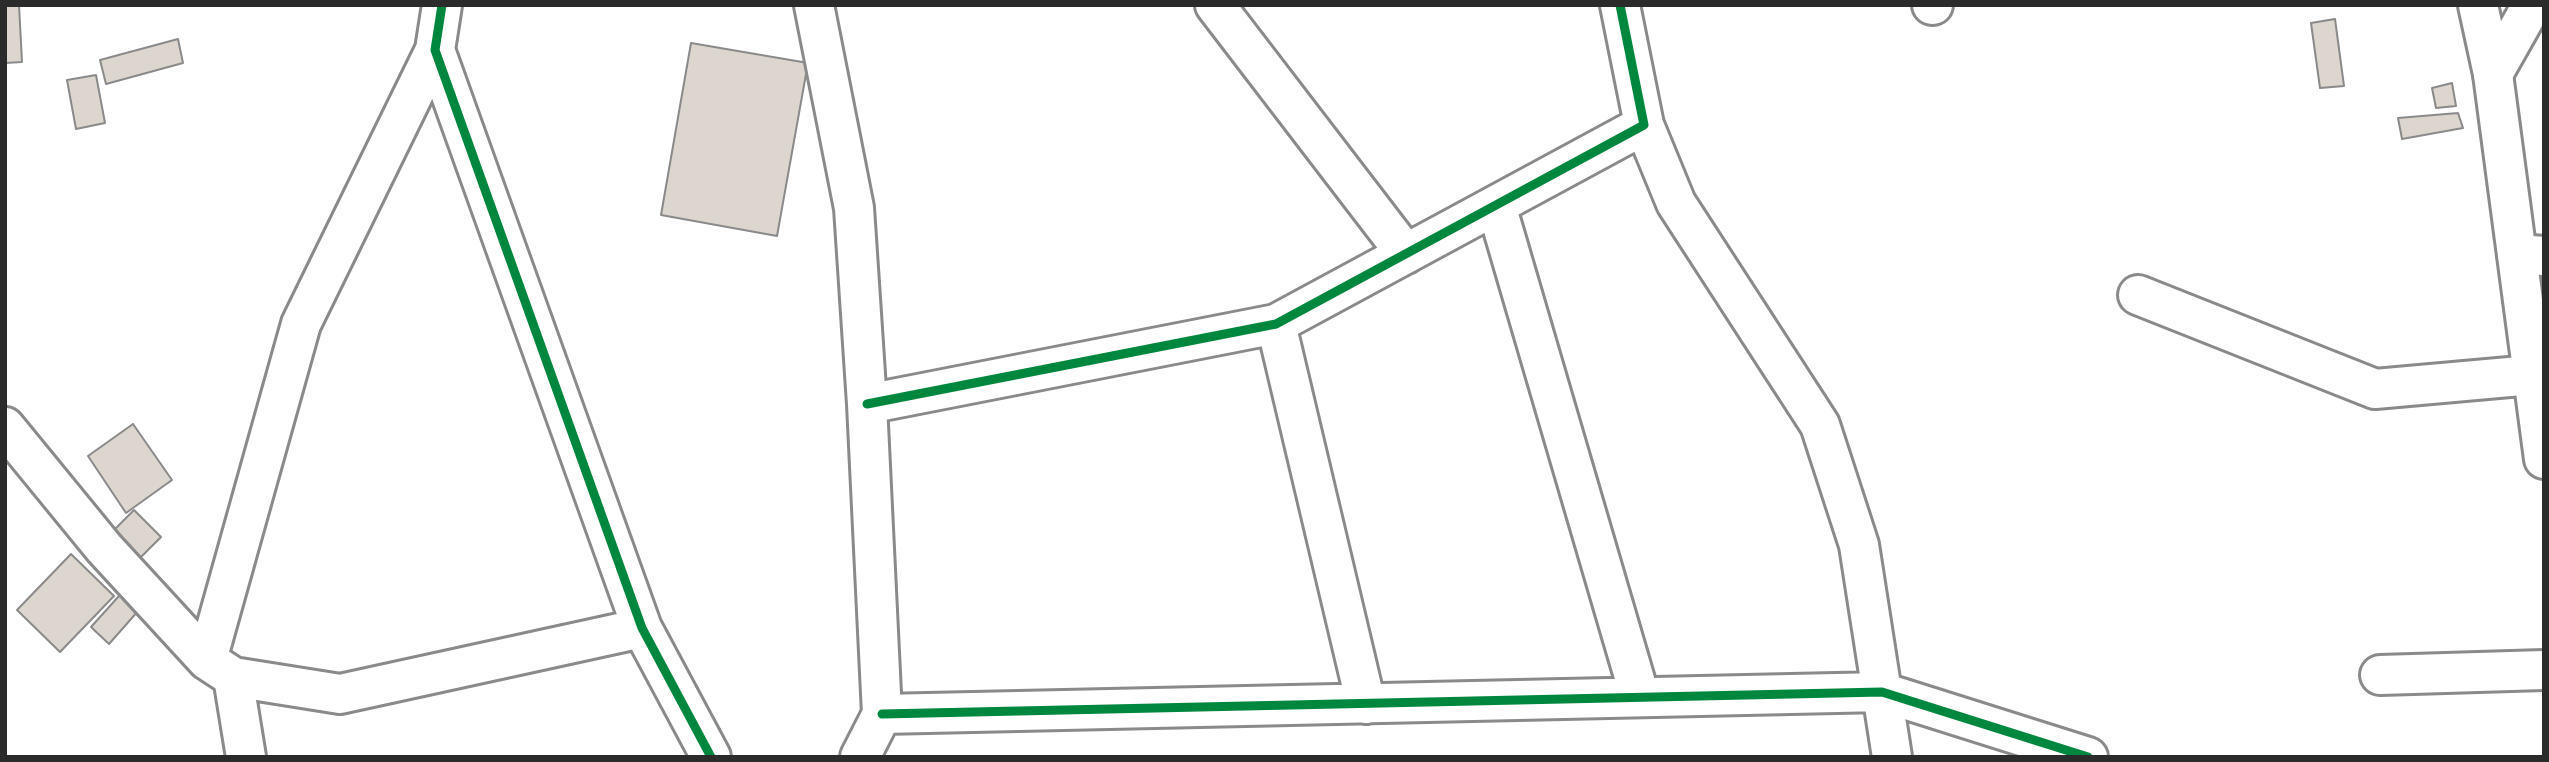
<!DOCTYPE html>
<html>
<head>
<meta charset="utf-8">
<style>
	body { margin:0 }
	#map { position:relative; width:2549px; height:762px; overflow:hidden; background:#fff; font-family:"Indie Flower",sans-serif }
	canvas { display:block }
	.frame { position:absolute; inset:0; border:7px solid #2b2b2b; pointer-events:none }
</style>
</head>
<body>
<div id="map">
<canvas width="2549" height="762"></canvas>
<div class="frame"></div>
</div>
<script>
const ctx = document.querySelector('canvas').getContext('2d');
ctx.lineJoin = 'round';
function fillPath(path, color) { ctx.fillStyle = color; ctx.fill(path, 'evenodd'); }
const shape = rows => new Path2D(rows.map(r => 'M' + r).join(''));
function stroke(path, color, width, dash) { ctx.strokeStyle = color; ctx.lineWidth = width; ctx.lineCap = dash ? 'butt' : 'round'; ctx.setLineDash(dash || []); ctx.stroke(path); }
const building = shape([
	[5,5,19,5,22,62,5,63,5,5],
	[2335,19,2344,86,2320,88,2311,23,2335,19],
	[178,39,183,63,106,84,100,60,178,39],
	[691,43,808,63,777,236,661,215,691,43],
	[96,75,105,123,76,129,67,80,96,75],
	[2452,83,2456,106,2436,108,2432,88,2452,83],
	[2458,113,2463,128,2402,139,2398,118,2458,113],
	[133,424,172,480,126,513,88,456,133,424],
	[134,510,161,537,134,564,107,537,134,510],
	[71,554,114,596,60,652,17,610,71,554],
	[128,586,146,602,109,644,91,627,128,586]
]);
fillPath(building, '#ddd6ce');
stroke(building, '#8a8a8a', 2);
const street = shape([
	[442,5,435,50,642,628,711,757],
	[814,5,854,208,867,404,882,714,860,757],
	[1215,5,1406,254],
	[1932,5,1933,5],
	[2493,74,2532,5],
	[1644,125,1676,203,1820,425,1859,545,1892,757],
	[1496,205,1640,697],
	[2517,254,2544,256],
	[2138,295,2375,389,2532,375],
	[1276,324,1366,704],
	[867,404,1276,324,1644,125,1620,5],
	[5,427,104,548,207,660,233,677,340,694,642,628],
	[207,660,301,324,435,50],
	[2380,675,2544,670],
	[233,677,246,757],
	[882,714,1882,692,2088,757]
]);
const secondary = shape([
	[2478,5,2493,74,2544,459]
]);
stroke(street, '#8a8a8a', 44);
stroke(secondary, '#8a8a8a', 44);
stroke(street, '#fff', 38);
stroke(secondary, '#fff', 38);
stroke(shape([
	[442,5,435,50,642,628,711,757],
	[867,404,1276,324,1644,125,1620,5],
	[882,714,1882,692,2088,757]
]), '#00873e', 9);
</script>
</body>
</html>
